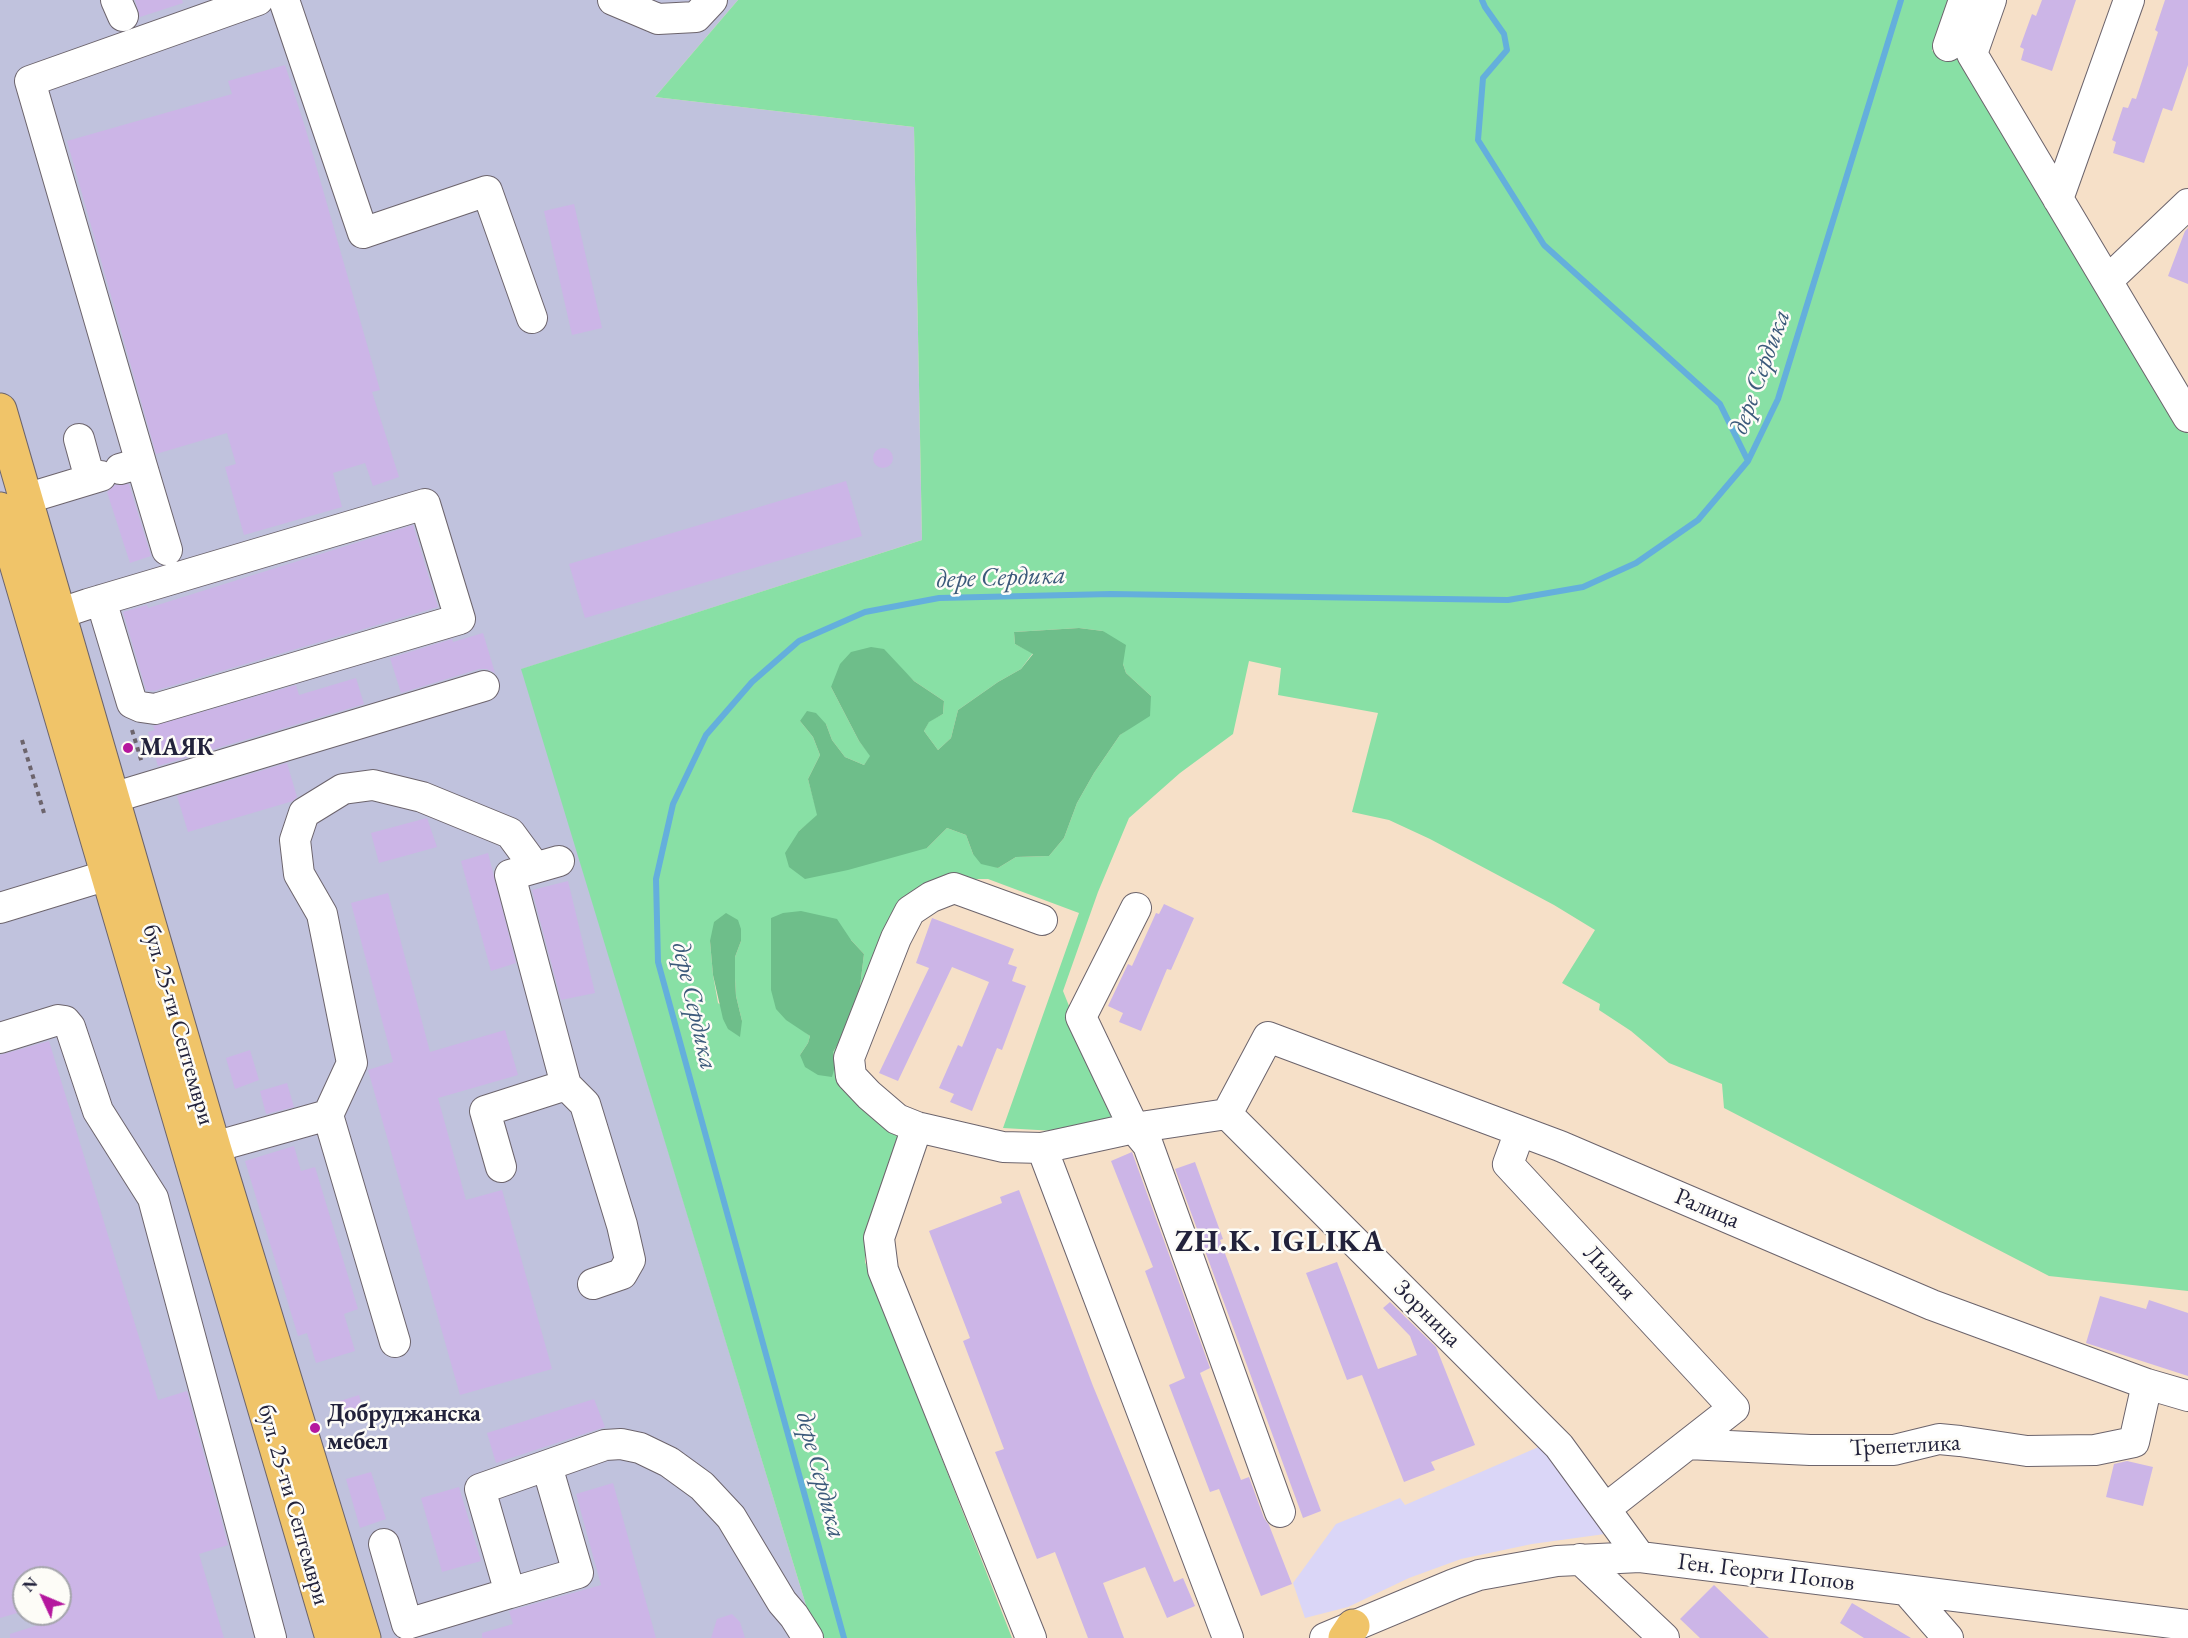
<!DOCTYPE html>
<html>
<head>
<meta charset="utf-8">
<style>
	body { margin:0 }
	#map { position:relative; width:2188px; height:1638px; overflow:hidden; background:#f6e0c8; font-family:"EB Garamond",serif }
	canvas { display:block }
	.north { position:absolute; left:12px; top:1566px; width:60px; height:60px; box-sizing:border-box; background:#fdfcf7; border:2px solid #a5a5ac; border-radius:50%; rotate:314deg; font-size:16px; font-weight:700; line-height:24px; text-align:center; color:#22223b }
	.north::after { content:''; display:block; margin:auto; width:21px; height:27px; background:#b5179e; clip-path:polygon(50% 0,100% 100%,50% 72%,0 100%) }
</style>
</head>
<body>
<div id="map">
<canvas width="2188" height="1638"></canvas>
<div class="north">N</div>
</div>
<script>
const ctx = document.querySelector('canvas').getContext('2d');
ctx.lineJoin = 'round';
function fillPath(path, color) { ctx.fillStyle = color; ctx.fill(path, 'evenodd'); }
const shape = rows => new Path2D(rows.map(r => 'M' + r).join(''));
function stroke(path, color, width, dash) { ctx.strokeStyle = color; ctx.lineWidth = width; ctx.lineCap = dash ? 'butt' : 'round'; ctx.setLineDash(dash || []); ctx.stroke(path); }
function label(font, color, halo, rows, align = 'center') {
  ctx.font = font + ' "EB Garamond",serif'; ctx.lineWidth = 5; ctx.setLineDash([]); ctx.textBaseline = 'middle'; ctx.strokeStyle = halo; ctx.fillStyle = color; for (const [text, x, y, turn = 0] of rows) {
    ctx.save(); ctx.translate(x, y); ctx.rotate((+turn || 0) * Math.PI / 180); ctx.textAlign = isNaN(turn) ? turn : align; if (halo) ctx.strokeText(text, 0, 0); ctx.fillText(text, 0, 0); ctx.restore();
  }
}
fillPath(shape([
	[1543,1445,1579,1492,1605,1534,1532,1544,1461,1559,1409,1578,1348,1607,1305,1618,1293,1583,1336,1524,1400,1498,1405,1505]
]), '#dad6f7');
fillPath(shape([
	[0,0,738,0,655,97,914,127,922,540,522,669,816,1638,0,1638],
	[24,1578,60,1578,60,1614,24,1614]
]), '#c0c2dd');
fillPath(shape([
	[738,0,1948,0,1932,51,1964,59,2188,434,2188,1291,2049,1276,1724,1108,1722,1084,1669,1063,1631,1031,1599,1010,1600,1004,1562,983,1595,930,1554,905,1430,839,1389,820,1352,812,1378,713,1278,695,1281,668,1249,661,1233,734,1180,773,1129,818,1098,892,1063,991,1114,1118,1055,1131,1003,1128,1079,913,988,879,958,879,934,886,842,1063,902,1131,865,1239,865,1262,1012,1638,816,1638,521,669,922,540,914,127,655,97],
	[1079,628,1103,631,1123,664,1126,673,1151,696,1134,725,1120,735,1094,773,1077,803,1064,838,1049,856,1016,857,998,868,973,854,966,835,947,828,927,848,799,831,818,816,808,779,820,755,813,737,800,721,826,724,832,740,845,757,864,765,871,756,859,741,831,687,902,670,914,681,944,701,943,714,929,721,924,731,938,750,951,738,958,710,998,682,1021,669,1033,653,1015,644,1014,632],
	[851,940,864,954,858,1003,842,1038,833,1052,835,1066,800,1055,808,1043,810,1036,800,1028],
	[710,941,741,941,735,957,735,978,736,996,742,1021,718,1003,713,975]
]), '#88e0a5');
fillPath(shape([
	[1079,628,1103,631,1126,645,1123,664,1126,673,1151,696,1150,716,1120,735,1094,773,1077,803,1064,838,1049,856,1016,857,998,868,981,864,973,854,966,835,947,828,927,848,848,870,805,879,789,867,785,853,799,831,817,815,808,779,820,755,813,737,800,721,807,711,816,713,826,724,832,740,845,757,864,765,870,756,859,741,831,687,840,664,851,652,871,647,884,649,914,681,944,701,943,714,929,722,924,731,938,750,951,738,958,710,998,682,1021,669,1033,654,1015,644,1014,632],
	[801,911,837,919,851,940,864,954,858,1003,842,1038,833,1052,835,1066,832,1077,818,1075,805,1067,800,1055,808,1043,810,1036,786,1020,776,1009,771,990,771,918,783,913],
	[726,913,738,920,741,929,741,941,735,957,735,978,736,996,742,1021,740,1037,728,1029,723,1019,713,975,710,941,714,922]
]), '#6ebe8a');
stroke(shape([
	[1482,0,1485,7,1504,34,1507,50,1483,78,1478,140,1544,245,1720,404,1748,461],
	[844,1638,658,962,656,879,673,804,706,735,752,682,799,641,865,612,939,598,1111,594,1508,600,1583,587,1636,563,1698,520,1748,461,1778,399,1901,0]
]), '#64afdc', 6);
fillPath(shape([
	[135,0,182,0,183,3,140,17],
	[2042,0,2076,0,2052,71,2021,60,2024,49,2020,47,2032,14,2036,16],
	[2165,0,2188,0,2188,65,2172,111,2163,108,2144,163,2113,153,2116,142,2112,140,2123,107,2128,108,2132,98,2136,99,2158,32,2155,30],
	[285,65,305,127,380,390,372,392,399,477,373,486,365,463,333,473,342,507,244,535,225,467,236,464,227,433,156,454,67,141,232,94,228,81],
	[574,204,602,328,572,335,544,211],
	[2188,228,2188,284,2168,276,2185,231],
	'873 458a10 10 0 1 1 20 0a10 10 0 1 1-20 0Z',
	[846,481,862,536,585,618,569,564],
	[129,484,151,556,130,563,107,492,115,485],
	[413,525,438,607,154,691,146,690,123,612,147,605,148,608],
	[483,633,495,673,487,669,479,669,401,693,390,658,452,639,453,642],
	[356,678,364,704,158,766,148,732,155,730,153,726,296,685,299,695],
	[287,763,297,797,293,801,188,832,177,796],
	[427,818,437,847,379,863,371,833],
	[488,853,516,963,491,971,461,861],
	[568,881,595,993,561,1000,532,890],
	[388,893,430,1052,505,1030,518,1075,438,1098,466,1200,502,1190,552,1369,460,1395,368,1070,393,1062,351,903],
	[1164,904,1194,918,1171,970,1167,969,1141,1031,1119,1022,1123,1013,1108,1006,1128,964,1132,966,1156,913,1159,914],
	[932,918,1014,949,1008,964,1017,967,1012,981,1026,986,1002,1050,997,1048,972,1111,950,1102,954,1094,939,1088,958,1045,962,1047,989,982,952,967,898,1081,879,1073,929,968,916,963],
	[49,1041,158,1400,187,1391,228,1545,199,1554,224,1638,10,1638,10,1634,60,1618,60,1578,24,1578,24,1611,0,1618,0,1055],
	[250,1050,259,1080,235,1089,226,1058],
	[287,1083,294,1107,266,1114,260,1091],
	[294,1146,301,1171,315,1167,358,1309,344,1314,355,1351,316,1363,307,1333,298,1336,245,1161],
	[1132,1152,1210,1368,1200,1373,1241,1480,1249,1477,1264,1518,1269,1525,1292,1584,1261,1596,1219,1489,1210,1492,1169,1385,1185,1378,1145,1271,1153,1267,1111,1161],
	[1195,1162,1223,1239,1220,1240,1321,1511,1303,1518,1175,1169],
	[1019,1190,1093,1386,1174,1582,1183,1578,1195,1606,1167,1618,1145,1567,1103,1583,1124,1638,1088,1638,1055,1552,1037,1559,995,1452,1004,1449,963,1341,970,1338,929,1231,1002,1203,1000,1197],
	[1337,1262,1378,1369,1417,1355,1410,1336,1383,1308,1390,1302,1436,1347,1475,1445,1431,1462,1435,1470,1404,1482,1362,1375,1347,1380,1306,1273],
	[2100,1296,2146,1309,2149,1300,2188,1313,2188,1376,2086,1343],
	[359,1395,365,1416,344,1423,337,1402],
	[594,1399,605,1427,496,1463,487,1433],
	[2127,1461,2153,1467,2143,1506,2106,1497,2114,1464],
	[371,1472,386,1519,360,1528,346,1479],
	[613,1483,656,1638,482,1638,482,1633,513,1624,509,1611,601,1585,576,1494],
	[459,1487,481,1561,442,1572,421,1498],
	[1714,1585,1769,1638,1700,1638,1680,1619],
	[1852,1603,1911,1638,1864,1638,1840,1623],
	[732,1614,740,1622,745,1638,711,1638,717,1619]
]), '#ccb5e7');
const minor = shape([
	[116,0,123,16],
	[284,0,363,233,487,191,532,318],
	[613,0,658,19,696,17,712,0],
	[1991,0,1972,54,2188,417],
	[1948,46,1964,0],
	[2058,199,2129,0],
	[2107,281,2188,204],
	[79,439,90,479],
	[141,463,167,550],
	[120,469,141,463,30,81,258,0],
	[25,499,101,476],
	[58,614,88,604,425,504,460,619,155,709,141,707,132,703,101,600],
	[112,798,484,686],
	[559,861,510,875,566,1085],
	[0,908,108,875],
	[1136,908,1081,1017,1134,1128,1148,1145,1280,1512],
	[1042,920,954,888,931,897,910,911,896,938,849,1058,851,1076,869,1095,897,1119,917,1127,1003,1147,1042,1148,1134,1128,1227,1114],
	[0,1038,58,1020,65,1021,70,1027,98,1111,153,1198,271,1638],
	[328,1115,352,1063,322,914,299,874,295,840,304,813,343,789,373,785,422,797,510,833,535,867],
	[917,1127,879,1238,883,1270,1031,1638],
	[1520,1131,1508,1164,1734,1408,1605,1509],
	[214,1147,328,1115,395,1342],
	[1042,1148,1228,1638],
	[501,1167,485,1111,566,1085,585,1104,622,1225,630,1260,622,1274,593,1284],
	[1688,1444,1810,1450,1894,1450,1939,1439,1960,1441,2027,1451,2095,1450,2134,1442,2147,1384],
	[384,1544,407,1624,510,1593,480,1489,605,1445,621,1444,640,1448,669,1462,702,1486,731,1517,782,1602,794,1616,808,1638],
	[1640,1557,1559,1446,1227,1114,1268,1037,1560,1146,1932,1305,2147,1384,2188,1396],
	[1580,1559,1664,1638],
	[1907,1591,1948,1638],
	[510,1593,578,1573,547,1466],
	[1325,1638,1454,1584,1479,1575,1557,1561,1640,1557,2188,1625]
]);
const major = shape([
	[0,410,214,1147,364,1638],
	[0,509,332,1638],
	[1345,1638,1353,1626]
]);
stroke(minor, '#6c646c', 32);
stroke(major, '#6c646c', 35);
stroke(shape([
	[132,730,142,763],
	[22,740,44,813]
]), '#6c646c', 4, [4.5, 4.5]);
stroke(minor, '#fff', 30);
stroke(major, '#f0c469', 33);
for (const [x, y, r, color] of [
	[128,748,6,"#b5179e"],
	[315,1428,6,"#b5179e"]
]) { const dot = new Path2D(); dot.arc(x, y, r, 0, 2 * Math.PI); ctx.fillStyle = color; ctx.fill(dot); stroke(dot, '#fdfcf7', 2); }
label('bold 24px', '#22223b', '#fdfcf7', [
	["МАЯК",140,748],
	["Добруджанска",327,1414],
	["мебел",327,1442]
], 'left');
label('24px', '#22223b', '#fdfcf7', [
	["бул. 25-ти Септември",178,1025,74],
	["Ралица",1707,1209,23],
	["Лилия",1609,1273,47],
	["Зорница",1427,1314,45],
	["Трепетлика",1905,1446,-3],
	["бул. 25-ти Септември",293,1505,74],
	["Ген. Георги Попов",1766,1573,7]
]);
label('italic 26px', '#3c5a7b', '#fdfcf7', [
	["дере Сердика",1761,372,-70],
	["дере Сердика",1001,578,-2],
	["дере Сердика",694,1006,77],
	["дере Сердика",820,1475,75]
]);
ctx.letterSpacing = '1.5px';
label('bold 30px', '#22223b', '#fdfcf7', [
	["ZH.K. IGLIKA",1280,1243]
]);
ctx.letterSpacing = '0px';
</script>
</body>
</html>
